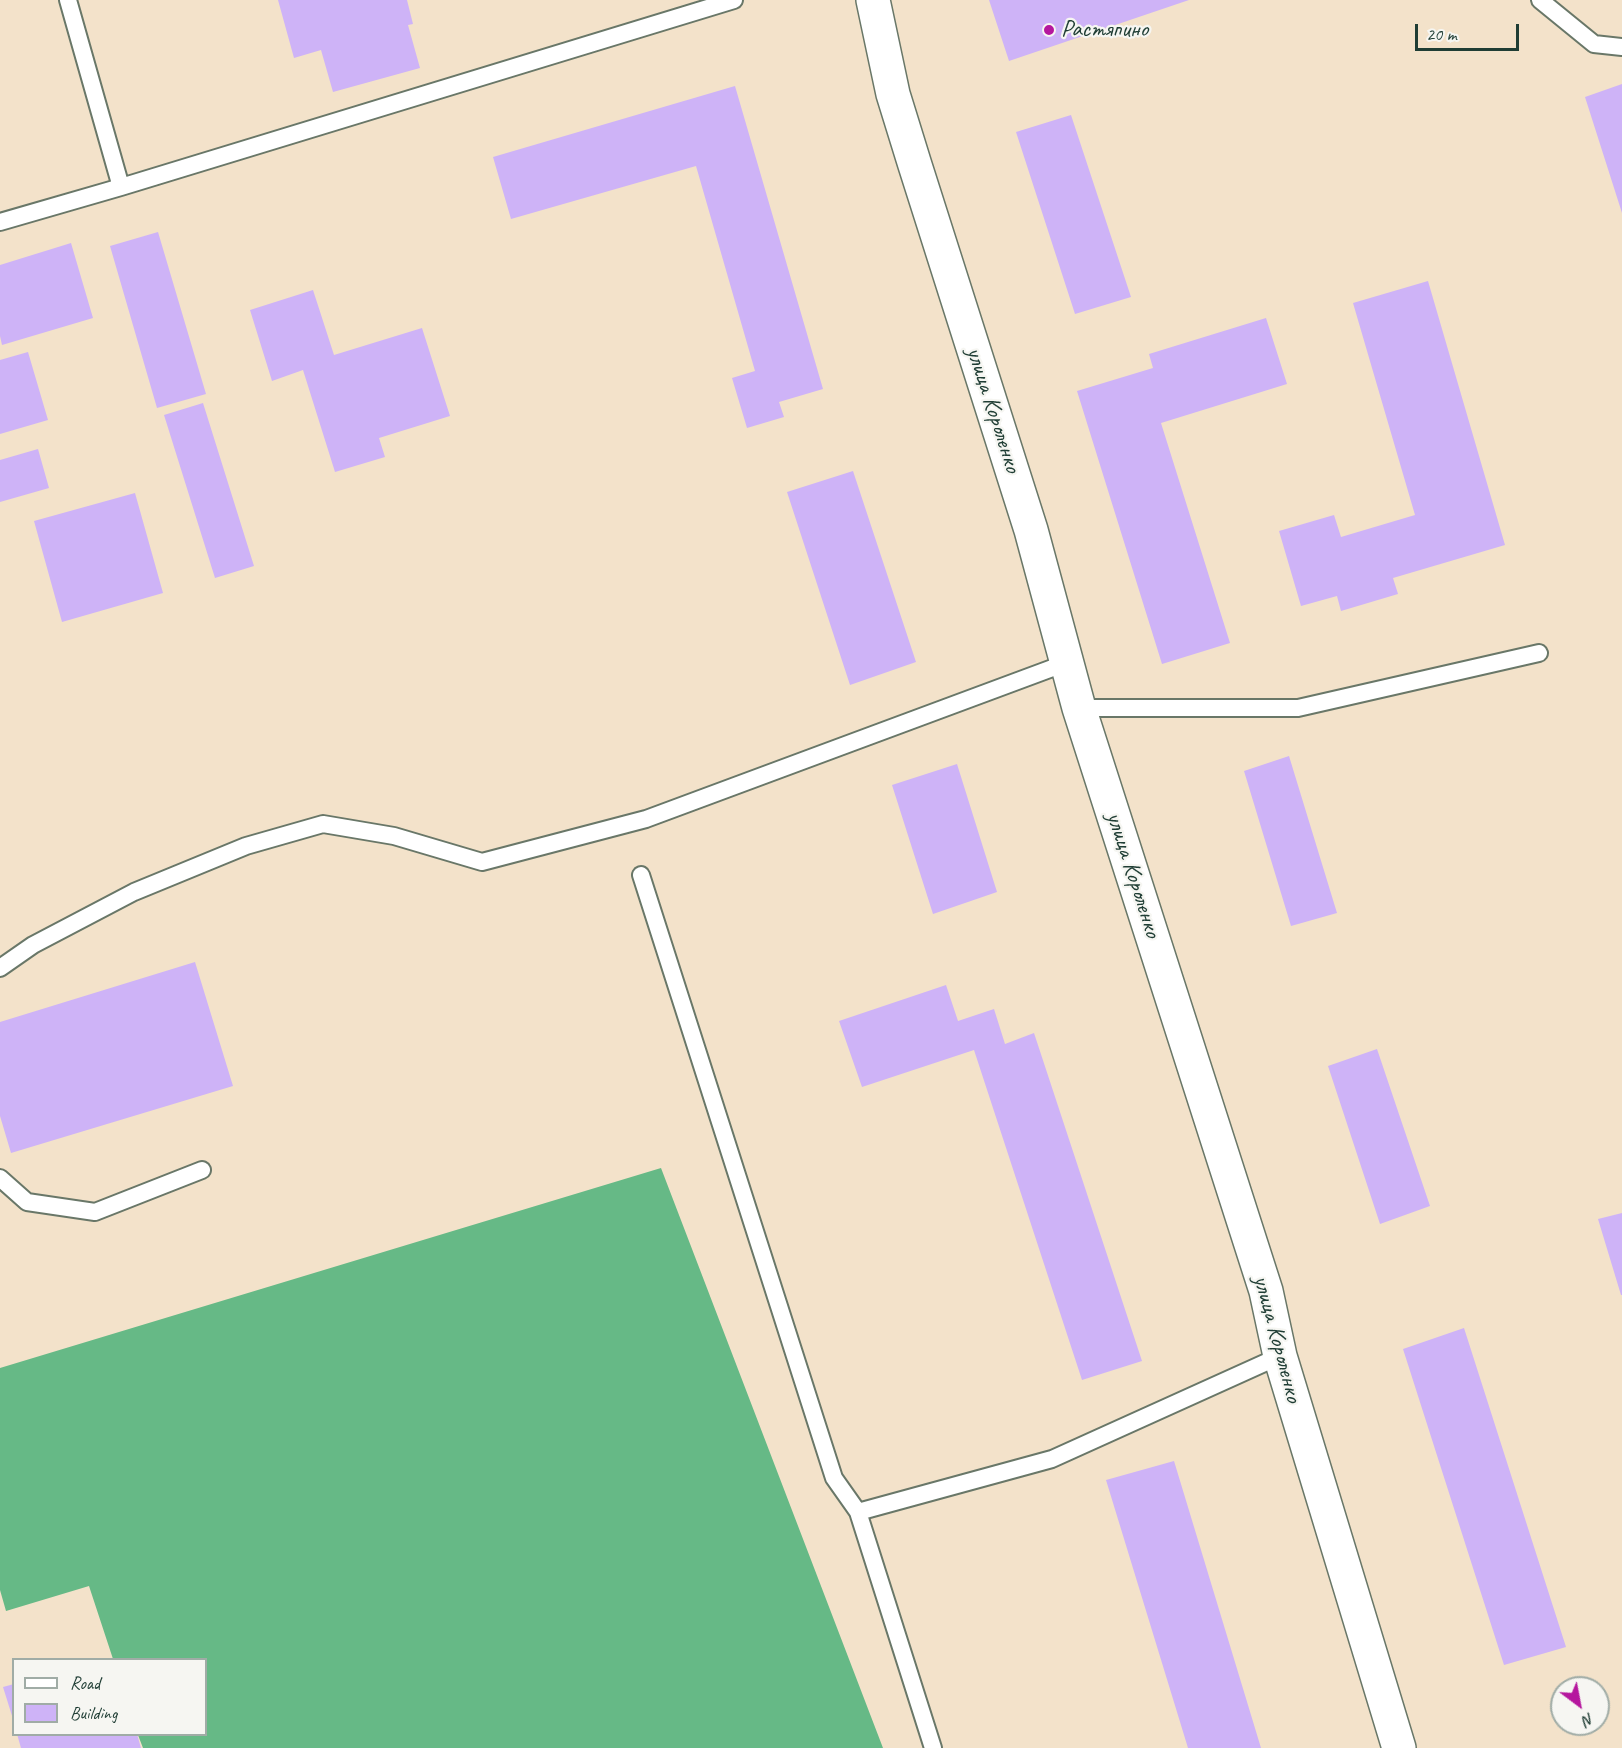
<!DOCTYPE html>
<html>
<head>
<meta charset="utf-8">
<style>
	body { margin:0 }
	#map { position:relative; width:1622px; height:1748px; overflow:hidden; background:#f3e2ca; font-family:Caveat,sans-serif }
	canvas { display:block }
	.legend { position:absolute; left:12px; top:1658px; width:195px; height:78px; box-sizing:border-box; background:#f6f6f2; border:2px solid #a0aca6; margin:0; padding:8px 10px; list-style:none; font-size:18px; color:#1f3d34 }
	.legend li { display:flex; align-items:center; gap:12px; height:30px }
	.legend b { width:30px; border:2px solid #a0aca6 }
	.north { position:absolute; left:1550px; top:1676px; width:60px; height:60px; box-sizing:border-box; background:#f6f6f2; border:2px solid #a0aca6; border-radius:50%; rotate:148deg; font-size:16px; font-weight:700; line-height:24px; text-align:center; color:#1f3d34 }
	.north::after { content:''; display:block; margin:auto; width:21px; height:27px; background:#b5179e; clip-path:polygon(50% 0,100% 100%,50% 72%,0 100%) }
	.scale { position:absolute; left:1415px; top:24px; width:104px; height:27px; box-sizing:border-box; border:3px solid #1f3d34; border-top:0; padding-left:8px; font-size:18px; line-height:21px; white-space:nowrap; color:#1f3d34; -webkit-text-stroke:4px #f6f6f2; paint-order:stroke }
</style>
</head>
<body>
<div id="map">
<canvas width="1622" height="1748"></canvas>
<ul class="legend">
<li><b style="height:8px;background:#fff"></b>Road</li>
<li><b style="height:16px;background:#ceb3f7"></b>Building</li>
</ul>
<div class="north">N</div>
<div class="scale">20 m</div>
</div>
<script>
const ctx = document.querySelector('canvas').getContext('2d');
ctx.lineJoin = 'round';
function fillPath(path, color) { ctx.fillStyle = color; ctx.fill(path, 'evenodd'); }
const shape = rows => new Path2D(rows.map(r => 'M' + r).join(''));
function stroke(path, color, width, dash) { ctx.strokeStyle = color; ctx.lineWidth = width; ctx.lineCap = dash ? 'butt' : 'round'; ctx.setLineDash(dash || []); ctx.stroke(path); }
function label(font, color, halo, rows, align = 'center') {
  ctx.font = font + ' Caveat,sans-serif'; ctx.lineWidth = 4.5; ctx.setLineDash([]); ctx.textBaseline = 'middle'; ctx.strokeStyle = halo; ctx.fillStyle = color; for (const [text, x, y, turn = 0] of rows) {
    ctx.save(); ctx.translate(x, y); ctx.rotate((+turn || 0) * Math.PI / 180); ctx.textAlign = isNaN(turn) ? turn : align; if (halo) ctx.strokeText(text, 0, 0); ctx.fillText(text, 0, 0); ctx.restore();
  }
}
fillPath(shape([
	[661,1168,883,1748,143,1748,138,1735,206,1734,206,1660,113,1659,89,1586,6,1611,0,1590,0,1368]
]), '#66b986');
fillPath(shape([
	[278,0,407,0,413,24,408,25,420,68,333,92,321,50,294,58],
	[989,0,1189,0,1009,61],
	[1622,84,1622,213,1585,97],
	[735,86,823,389,779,402,784,417,747,428,732,378,755,371,696,166,511,219,493,157],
	[1071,115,1131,297,1075,314,1016,132],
	[158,232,206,394,157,408,110,246],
	[71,243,93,318,2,345,0,336,0,265],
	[1428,281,1505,545,1393,578,1398,594,1341,611,1337,596,1301,606,1279,531,1334,515,1341,537,1415,515,1353,303],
	[313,290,334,355,422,328,450,416,379,438,385,457,335,472,303,370,272,381,250,310],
	[1266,318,1287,384,1161,423,1230,643,1162,664,1077,391,1153,368,1149,354],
	[28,352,48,420,0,434,0,360],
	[203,403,254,566,215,578,164,415],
	[38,449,49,488,0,502,0,460],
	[853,471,916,662,850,685,787,492],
	[135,493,163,593,62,622,34,521],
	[1289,756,1337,913,1291,926,1244,771],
	[957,764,997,892,933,914,892,785],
	[195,962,233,1086,11,1153,0,1116,0,1022],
	[946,985,958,1021,994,1009,1005,1044,1034,1033,1142,1361,1082,1380,974,1050,862,1087,839,1021],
	[1377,1049,1430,1206,1380,1224,1328,1066],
	[1622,1213,1622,1295,1621,1295,1598,1219],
	[1464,1328,1566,1647,1504,1665,1403,1349],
	[1174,1461,1261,1748,1188,1748,1106,1480],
	[14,1684,14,1719,13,1719,3,1687],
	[17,1734,137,1734,141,1748,21,1748]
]), '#ceb3f7');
const service = shape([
	[68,0,121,187],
	[1540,0,1594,44,1622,47],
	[0,222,121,187,734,0],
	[1079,708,1298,708,1539,653],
	[641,875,834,1478,858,1512,1052,1459,1280,1356],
	[0,968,33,945,134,892,246,846,323,824,394,836,482,862,646,819,1066,663],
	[0,1178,27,1202,95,1212,202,1170],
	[858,1512,933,1748]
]);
const minor = shape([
	[873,0,893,94,914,162,1031,530,1079,708,1266,1291,1280,1356,1399,1748]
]);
stroke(service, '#697768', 20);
stroke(minor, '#697768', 36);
stroke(service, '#fff', 16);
stroke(minor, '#fff', 33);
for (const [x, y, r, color] of [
	[1049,30,6,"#b5179e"]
]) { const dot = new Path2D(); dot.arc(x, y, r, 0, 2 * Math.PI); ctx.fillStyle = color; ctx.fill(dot); stroke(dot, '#f6f6f2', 2); }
label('24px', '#1f3d34', '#f6f6f2', [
	["Растяпино",1061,30]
], 'left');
label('24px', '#1f3d34', '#f6f6f2', [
	["улица Короленко",993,410,72],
	["улица Короленко",1133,875,72],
	["улица Короленко",1277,1339,75]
]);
</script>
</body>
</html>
